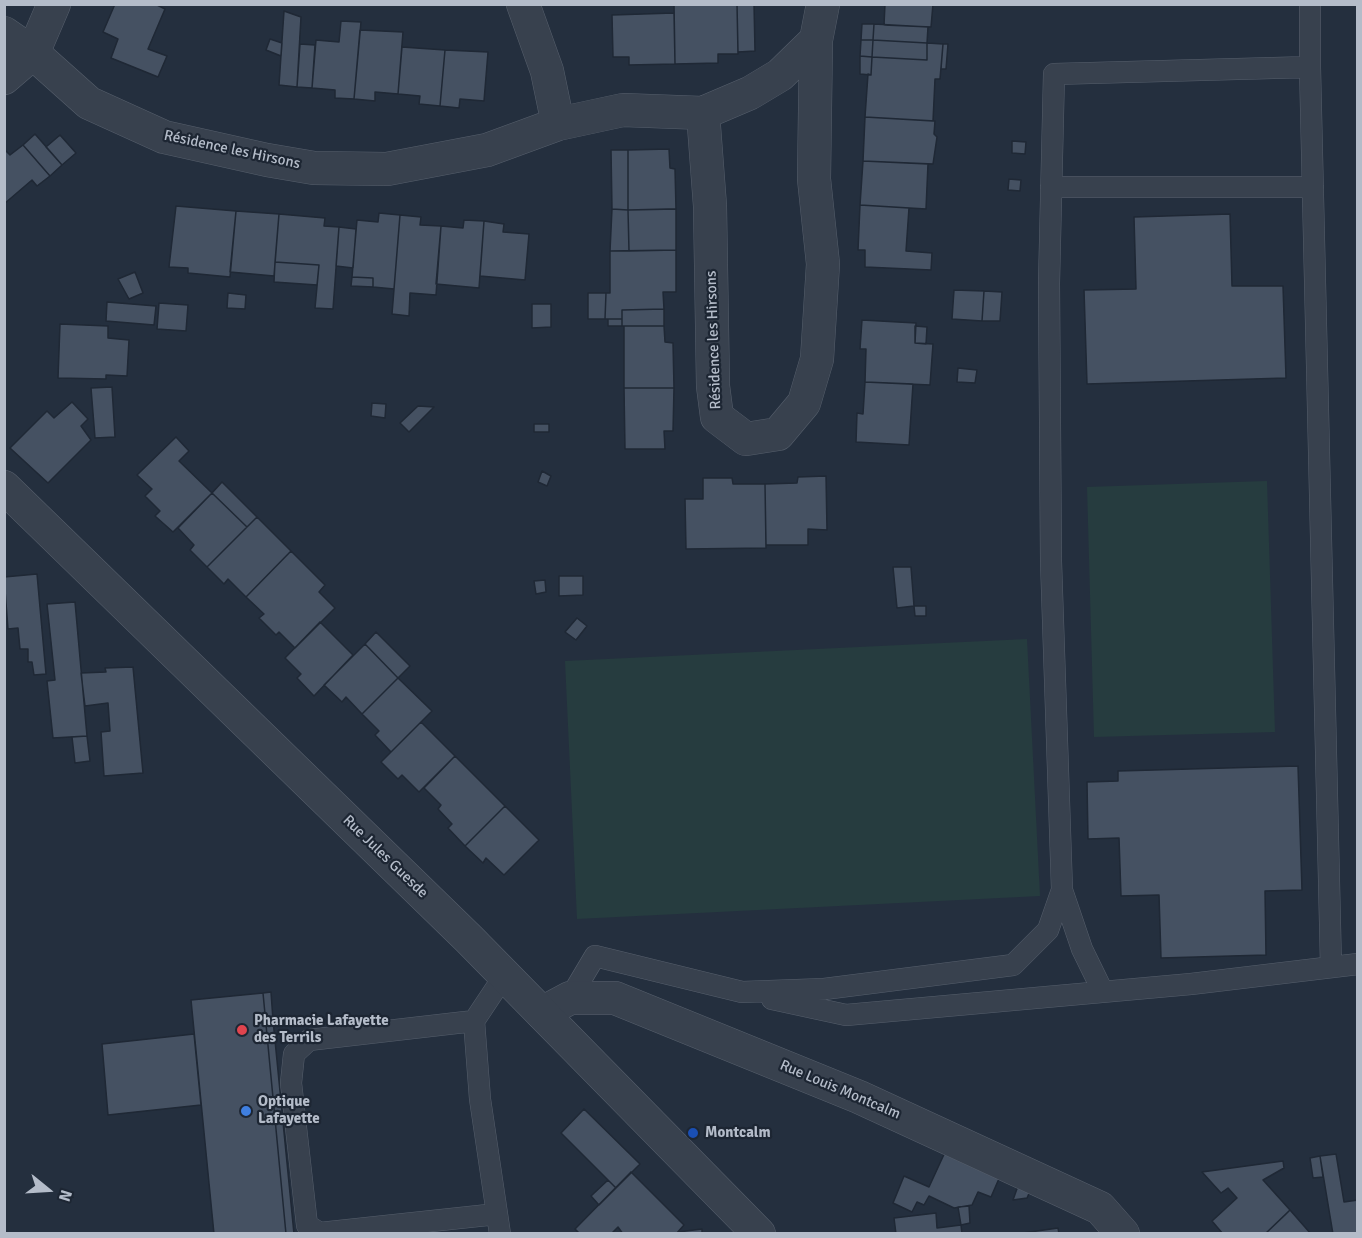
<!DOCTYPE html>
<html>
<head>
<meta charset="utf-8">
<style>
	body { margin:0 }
	#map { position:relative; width:1362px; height:1238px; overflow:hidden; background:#242f3e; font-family:Signika,sans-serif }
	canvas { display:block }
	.frame { position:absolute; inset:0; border:6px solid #b4bcc9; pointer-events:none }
	.north { position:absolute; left:18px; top:1160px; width:60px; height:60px; -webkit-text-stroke:4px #1d2633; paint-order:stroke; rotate:108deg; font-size:16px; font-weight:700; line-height:24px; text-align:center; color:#b4bcc9 }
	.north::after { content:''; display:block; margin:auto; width:21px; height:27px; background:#b4bcc9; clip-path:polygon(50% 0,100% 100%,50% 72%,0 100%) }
</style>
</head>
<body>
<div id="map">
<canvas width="1362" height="1238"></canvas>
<div class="frame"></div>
<div class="north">N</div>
</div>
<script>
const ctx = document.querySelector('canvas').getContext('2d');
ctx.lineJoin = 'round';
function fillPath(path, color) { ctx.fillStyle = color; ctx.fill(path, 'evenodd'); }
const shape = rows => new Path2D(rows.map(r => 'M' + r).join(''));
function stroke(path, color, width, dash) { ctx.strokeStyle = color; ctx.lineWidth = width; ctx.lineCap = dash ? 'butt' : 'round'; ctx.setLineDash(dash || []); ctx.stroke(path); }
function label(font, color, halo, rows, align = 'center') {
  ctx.font = font + ' Signika,sans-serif'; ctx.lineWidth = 4.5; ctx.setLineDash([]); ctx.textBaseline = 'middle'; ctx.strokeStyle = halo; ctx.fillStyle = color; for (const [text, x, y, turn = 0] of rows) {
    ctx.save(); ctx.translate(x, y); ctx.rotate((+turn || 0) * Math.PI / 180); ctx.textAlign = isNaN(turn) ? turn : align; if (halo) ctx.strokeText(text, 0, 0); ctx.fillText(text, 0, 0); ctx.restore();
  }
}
fillPath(shape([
	[1267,481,1275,732,1094,737,1087,487],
	[1027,639,1040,896,577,919,565,661]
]), '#263c3f');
const building = shape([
	[115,4,155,4,165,9,148,49,167,56,158,77,111,58,118,39,103,32,115,4],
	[674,4,737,4,738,54,718,54,718,63,675,64,674,4],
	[737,4,754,4,755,51,738,52,737,4],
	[885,4,933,4,931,27,884,25,885,4],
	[284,11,301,17,297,87,279,85,284,11],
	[674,13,675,64,629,65,629,57,613,57,612,15,674,13],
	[341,21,361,22,354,99,335,98,335,90,312,88,316,40,339,42,341,21],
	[862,24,874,24,873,40,861,40,862,24],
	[874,24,928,27,927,43,873,40,874,24],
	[360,30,403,32,398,94,375,92,375,101,354,99,360,30],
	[270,39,282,43,281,56,266,50,270,39],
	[861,40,873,40,872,57,860,56,861,40],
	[873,40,927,43,927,60,872,57,873,40],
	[927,43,943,44,940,79,935,79,933,121,865,117,868,74,871,75,872,57,927,60,927,43],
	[300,44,315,45,312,88,297,87,300,44],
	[943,44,948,44,946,69,941,69,943,44],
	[402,47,445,50,440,106,419,104,420,96,398,94,402,47],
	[445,50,488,52,484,101,460,99,459,108,440,106,445,50],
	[860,56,872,57,871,75,860,74,860,56],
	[865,117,935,121,934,134,937,137,933,164,863,161,865,117],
	[35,134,62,165,50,176,23,145,35,134],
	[60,135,76,153,62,165,46,147,60,135],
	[1012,141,1026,142,1025,154,1012,153,1012,141],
	[23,145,50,176,37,186,32,180,4,204,4,149,10,155,23,145],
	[669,149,670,168,675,169,676,209,628,210,628,150,669,149],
	[611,150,628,150,628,210,612,209,611,150],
	[863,161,928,164,926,209,860,205,863,161],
	[1009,179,1021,180,1020,191,1008,190,1009,179],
	[860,205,909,208,906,251,932,253,931,270,865,267,865,250,858,250,860,205],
	[176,206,236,211,230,277,188,273,188,268,169,267,176,206],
	[612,209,628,210,629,251,610,251,612,209],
	[668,209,676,209,676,250,629,251,628,210,668,209],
	[236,211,279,214,274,276,230,272,236,211],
	[379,213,400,215,394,289,373,287,373,278,352,277,357,220,378,222,379,213],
	[279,214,325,218,324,226,339,227,333,309,315,308,319,265,275,262,279,214],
	[1230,214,1232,286,1283,286,1286,378,1087,384,1084,290,1136,289,1134,217,1230,214],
	[400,215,421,217,420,225,441,226,436,295,410,293,409,316,392,314,400,215],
	[464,220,484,221,479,288,436,284,441,226,463,228,464,220],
	[484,221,504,224,503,232,529,234,525,280,480,276,484,221],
	[339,227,356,229,353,268,336,266,339,227],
	[676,250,676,292,663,292,664,309,622,310,622,319,605,319,606,293,610,293,610,251,676,250],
	[275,262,319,265,317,285,274,282,275,262],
	[135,272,143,293,129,299,118,279,135,272],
	[352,277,373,278,373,287,351,286,352,277],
	[954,290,984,291,982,321,952,319,954,290],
	[984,291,1002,292,1000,321,982,321,984,291],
	[228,293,246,295,245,309,227,308,228,293],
	[588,293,606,293,605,319,588,319,588,293],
	[107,302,156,306,154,325,106,321,107,302],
	[159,303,188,305,186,331,157,329,159,303],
	[532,304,551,304,551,327,532,328,532,304],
	[664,309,664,326,622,326,622,310,664,309],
	[608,319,622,319,622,326,608,326,608,319],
	[862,320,916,323,915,343,933,344,930,385,865,382,866,349,860,349,862,320],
	[60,324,108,326,108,338,129,340,127,376,106,375,106,379,58,378,60,324],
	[624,326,664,326,665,342,673,343,674,388,624,388,624,326],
	[915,326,927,327,926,344,915,343,915,326],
	[958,368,977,370,975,383,957,382,958,368],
	[865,382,913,384,909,445,856,442,857,413,863,414,865,382],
	[112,387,115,437,95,438,91,388,112,387],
	[624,388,674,388,673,431,664,431,665,449,625,449,624,388],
	[72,402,88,419,81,426,91,440,48,483,10,448,47,411,54,418,72,402],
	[372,403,386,404,385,418,371,416,372,403],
	[418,406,434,407,409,432,400,423,418,406],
	[534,424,549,424,549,432,534,432,534,424],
	[176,437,189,451,179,461,212,493,173,532,155,516,160,511,145,496,152,489,137,475,176,437],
	[542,471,551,476,547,486,538,482,542,471],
	[826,476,827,530,808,529,808,545,766,545,765,484,797,483,798,477,826,476],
	[703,478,732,478,733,484,765,484,766,548,686,549,685,499,703,499,703,478],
	[222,482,257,517,247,527,212,493,222,482],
	[212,493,247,527,207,567,190,550,194,545,178,528,212,493],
	[257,517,291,551,246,597,228,579,224,584,207,567,257,517],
	[291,551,325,585,319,592,335,608,295,648,279,632,276,635,259,618,264,614,246,597,291,551],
	[893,567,911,567,914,606,897,608,893,567],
	[37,574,46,674,34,675,32,662,28,662,28,649,20,649,18,628,8,629,4,577,37,574],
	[559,576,583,576,583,595,559,596,559,576],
	[545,580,546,592,536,594,534,581,545,580],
	[75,602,87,736,53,738,47,681,55,680,47,604,75,602],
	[914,606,926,606,926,616,915,616,914,606],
	[577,618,587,626,576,640,565,632,577,618],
	[320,622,353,655,314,696,297,678,301,674,285,658,320,622],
	[376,632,410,666,398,678,365,644,376,632],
	[365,644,398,678,362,714,346,697,342,702,324,685,365,644],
	[133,667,143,773,104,776,101,732,110,731,108,703,85,706,81,673,106,672,105,668,133,667],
	[398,678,432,711,391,752,375,735,379,731,362,714,398,678],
	[421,722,455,756,419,792,402,775,398,779,381,762,421,722],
	[87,736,90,761,75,763,72,737,87,736],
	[455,756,505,806,465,846,448,828,452,824,438,809,441,805,424,788,455,756],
	[1298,766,1302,890,1265,891,1266,955,1161,958,1159,895,1121,896,1119,838,1088,839,1087,782,1118,781,1118,771,1298,766],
	[505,806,539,840,504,875,486,858,483,863,465,846,505,806],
	[271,992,273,1020,294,1234,286,1234,263,993,271,992],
	[263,993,286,1234,214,1234,191,1000,263,993],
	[194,1034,201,1105,108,1115,102,1044,194,1034],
	[584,1109,640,1164,616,1188,561,1133,584,1109],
	[946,1150,1001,1174,991,1197,978,1192,972,1205,954,1208,929,1196,924,1205,917,1202,912,1212,893,1203,904,1176,929,1187,946,1150],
	[1336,1154,1344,1202,1358,1200,1358,1234,1333,1234,1320,1156,1336,1154],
	[1320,1156,1323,1177,1313,1178,1310,1158,1320,1156],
	[1283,1161,1284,1168,1263,1180,1290,1210,1265,1234,1223,1234,1212,1221,1237,1198,1228,1188,1221,1193,1202,1172,1283,1161],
	[631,1172,684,1225,676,1234,623,1234,618,1227,611,1234,580,1234,575,1229,631,1172],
	[608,1180,616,1188,599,1205,591,1196,608,1180],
	[1019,1183,1031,1189,1027,1198,1013,1200,1019,1183],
	[969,1206,970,1223,961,1225,958,1207,969,1206],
	[1290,1210,1311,1234,1265,1234,1285,1215,1290,1210],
	[936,1213,937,1228,961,1225,962,1234,896,1234,894,1218,936,1213],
	[1058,1228,1059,1234,1023,1233,1058,1228],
	[702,1229,702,1234,676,1234,678,1232,702,1229]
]);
fillPath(building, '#455162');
stroke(building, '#1f2835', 1.5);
const service = shape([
	[1310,67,1331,966],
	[1051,187,1313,187],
	[1062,890,1082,949,1103,992],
	[570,998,595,956,742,992,824,989,1013,965,1048,930,1062,890,1051,561,1049,283,1054,74,1310,67,1310,4],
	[772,999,846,1015,1191,984,1358,964],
	[474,1021,309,1040,294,1054,291,1083,307,1225,320,1233,497,1214],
	[500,1234,480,1099,474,1021,504,976]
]);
const minor = shape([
	[523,4,547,71,558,124],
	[4,33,33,53,89,103,164,137,267,160,314,168,387,169,487,150,558,124,623,110,703,113,710,206,713,386,717,417,746,439,778,434,804,403,817,359,823,264,814,179,816,40,823,4],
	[4,78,33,53,54,4],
	[703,113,750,93,780,75,816,40],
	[542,1013,570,998,615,998,859,1097,1100,1208,1123,1234]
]);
const tertiary = shape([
	[4,487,469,939,759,1234]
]);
stroke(service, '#565f6c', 22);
stroke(minor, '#565f6c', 34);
stroke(tertiary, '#565f6c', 34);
stroke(service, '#38414e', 21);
stroke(minor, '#38414e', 33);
stroke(tertiary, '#38414e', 33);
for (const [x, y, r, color] of [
	[242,1030,6,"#e0444e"],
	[246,1111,6,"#3f7fe0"],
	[693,1133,6,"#1a4fb4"]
]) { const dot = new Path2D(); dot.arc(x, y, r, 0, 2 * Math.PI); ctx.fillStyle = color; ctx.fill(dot); stroke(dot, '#1d2633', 2); }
label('15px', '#b4bcc9', '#1d2633', [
	["Résidence les Hirsons",232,150,12],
	["Résidence les Hirsons",714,340,-92],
	["Rue Jules Guesde",385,857,44],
	["Rue Louis Montcalm",840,1090,23]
]);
label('bold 15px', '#b4bcc9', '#1d2633', [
	["Pharmacie Lafayette",254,1021],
	["des Terrils",254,1038],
	["Optique",258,1102],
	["Lafayette",258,1119],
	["Montcalm",705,1133]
], 'left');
</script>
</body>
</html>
